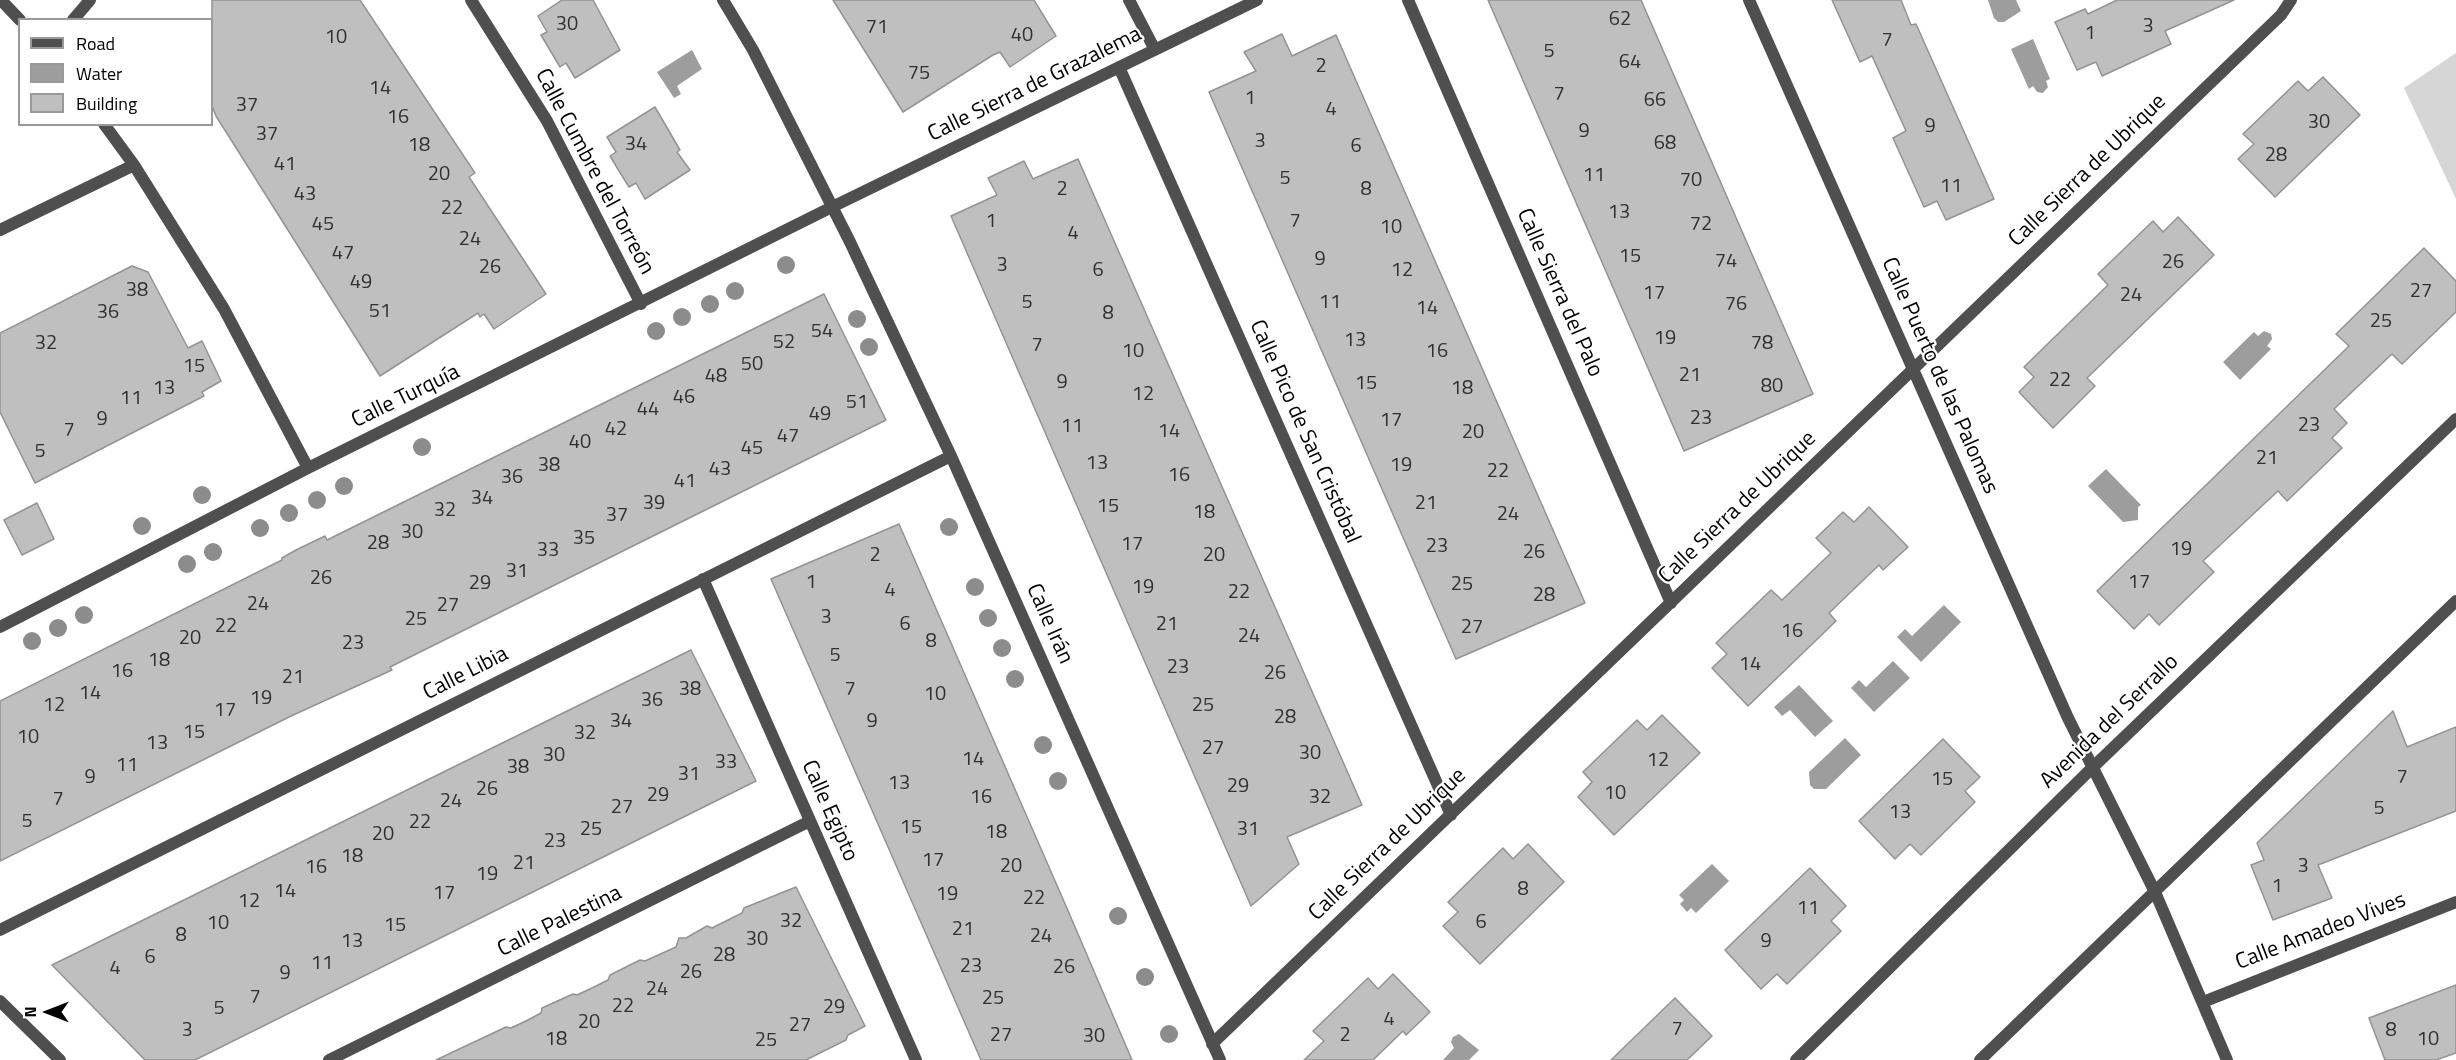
<!DOCTYPE html>
<html>
<head>
<meta charset="utf-8">
<style>
	body { margin:0 }
	#map { position:relative; width:2456px; height:1060px; overflow:hidden; background:#fff; font-family:"Titillium Web",sans-serif }
	canvas { display:block }
	.legend { position:absolute; left:18px; top:18px; width:195px; height:108px; box-sizing:border-box; background:#fff; border:2px solid #999; margin:0; padding:8px 10px; list-style:none; font-size:18px; color:#000 }
	.legend li { display:flex; align-items:center; gap:12px; height:30px }
	.legend b { width:30px; border:2px solid #999 }
	.north { position:absolute; left:18px; top:982px; width:60px; height:60px; -webkit-text-stroke:4px #fff; paint-order:stroke; rotate:270deg; font-size:16px; font-weight:700; line-height:24px; text-align:center; color:#000 }
	.north::after { content:''; display:block; margin:auto; width:21px; height:27px; background:#000; clip-path:polygon(50% 0,100% 100%,50% 72%,0 100%) }
</style>
</head>
<body>
<div id="map">
<canvas width="2456" height="1060"></canvas>
<ul class="legend">
<li><b style="height:8px;background:#4f4f4f"></b>Road</li>
<li><b style="height:16px;background:#9d9d9d"></b>Water</li>
<li><b style="height:16px;background:#bfbfbf"></b>Building</li>
</ul>
<div class="north">N</div>
</div>
<script>
const ctx = document.querySelector('canvas').getContext('2d');
ctx.lineJoin = 'round';
function fillPath(path, color) { ctx.fillStyle = color; ctx.fill(path, 'evenodd'); }
const shape = rows => new Path2D(rows.map(r => 'M' + r).join(''));
function stroke(path, color, width, dash) { ctx.strokeStyle = color; ctx.lineWidth = width; ctx.lineCap = dash ? 'butt' : 'round'; ctx.setLineDash(dash || []); ctx.stroke(path); }
function label(font, color, halo, rows, align = 'center') {
  ctx.font = font + ' "Titillium Web",sans-serif'; ctx.lineWidth = 4.5; ctx.setLineDash([]); ctx.textBaseline = 'middle'; ctx.strokeStyle = halo; ctx.fillStyle = color; for (const [text, x, y, turn = 0] of rows) {
    ctx.save(); ctx.translate(x, y); ctx.rotate((+turn || 0) * Math.PI / 180); ctx.textAlign = isNaN(turn) ? turn : align; if (halo) ctx.strokeText(text, 0, 0); ctx.fillText(text, 0, 0); ctx.restore();
  }
}
fillPath(shape([
	[2456,53,2456,199,2404,88]
]), '#d6d6d6');
fillPath(shape([
	[1988,0,2016,0,2021,11,2004,22,1998,22,1994,18],
	[2033,39,2050,79,2046,81,2048,87,2043,93,2037,92,2033,86,2029,89,2011,49],
	[692,50,702,69,677,86,681,94,674,98,657,72],
	[2264,331,2271,334,2272,339,2267,346,2271,349,2240,380,2223,362,2254,332,2258,336],
	[2106,469,2141,505,2138,507,2138,520,2123,522,2088,486],
	[1944,605,1961,622,1921,662,1897,637,1905,629,1912,636],
	[1893,661,1910,678,1874,712,1851,688,1859,680,1866,687],
	[1799,685,1833,721,1815,737,1790,710,1782,716,1774,707],
	[1845,738,1861,755,1826,789,1814,789,1810,785,1809,772],
	[1712,864,1729,881,1696,913,1691,908,1687,912,1680,904,1684,900,1679,895],
	[1459,1034,1479,1050,1469,1060,1443,1060,1454,1048,1451,1042,1453,1037]
]), '#9d9d9d');
const building = shape([
	[212,0,360,0,475,173,469,177,546,294,494,329,484,314,480,317,478,313,380,376,216,116,212,106,212,0],
	[562,0,593,0,620,50,575,78,566,63,560,67,541,35,547,32,538,16,562,0],
	[833,0,1034,0,1056,36,1010,67,1000,52,993,55,903,112,833,0],
	[1488,0,1641,0,1813,394,1684,451,1488,0],
	[1832,0,1901,0,1911,25,1916,24,1994,199,1946,220,1937,201,1924,207,1893,138,1906,131,1872,56,1860,62,1832,0],
	[2117,0,2234,0,2165,31,2171,44,2102,76,2096,62,2077,70,2055,22,2085,9,2088,14,2117,0],
	[1282,34,1292,56,1336,35,1585,603,1456,659,1209,92,1256,71,1244,52,1282,34],
	[2323,77,2360,115,2275,197,2238,159,2254,144,2243,134,2298,81,2308,91,2323,77],
	[655,107,680,150,677,152,690,170,645,199,636,183,629,187,619,171,610,156,616,152,607,137,655,107],
	[1078,159,1362,805,1287,837,1299,864,1251,906,951,216,997,195,988,178,1024,161,1033,179,1078,159],
	[2178,217,2214,255,2087,378,2095,386,2053,428,2019,392,2034,377,2024,367,2108,285,2098,274,2153,221,2163,232,2178,217],
	[2424,248,2456,281,2456,312,2402,364,2392,354,2334,409,2347,423,2332,438,2342,448,2287,501,2278,491,2203,561,2214,572,2159,625,2149,614,2134,629,2097,591,2349,346,2336,334,2424,248],
	[132,266,148,272,188,348,202,341,221,381,202,392,204,396,35,483,0,412,0,333,132,266],
	[824,294,886,420,390,667,392,670,291,716,0,861,0,701,282,560,282,558,296,550,325,536,327,540,824,294],
	[37,503,54,539,22,555,4,520,37,503],
	[1869,507,1908,547,1883,570,1879,565,1829,613,1836,621,1748,706,1712,668,1727,654,1716,643,1771,590,1782,600,1831,553,1816,538,1843,512,1854,522,1869,507],
	[899,524,1066,906,1132,1060,981,1060,847,753,771,579,899,524],
	[691,650,756,781,195,1060,145,1060,52,965,691,650],
	[2393,711,2407,747,2456,727,2456,811,2318,865,2332,898,2273,920,2251,865,2264,860,2257,843,2393,711],
	[1662,715,1700,753,1614,835,1578,797,1592,782,1583,772,1637,720,1647,730,1662,715],
	[1943,739,1980,777,1965,791,1975,802,1921,855,1910,844,1895,859,1859,821,1943,739],
	[1528,844,1564,882,1480,964,1443,926,1458,912,1448,902,1503,848,1513,859,1528,844],
	[1810,868,1846,906,1831,921,1841,931,1787,984,1777,974,1761,989,1725,950,1810,868],
	[796,887,865,1026,848,1035,846,1040,806,1060,436,1060,506,1027,511,1028,526,1021,541,1013,542,1008,573,994,577,995,592,988,608,980,610,975,640,960,645,961,676,947,679,938,686,938,707,926,712,928,742,913,744,908,796,887],
	[1393,974,1430,1012,1406,1035,1403,1031,1373,1060,1304,1060,1324,1041,1313,1031,1341,1004,1368,978,1378,989,1393,974],
	[2456,985,2456,1053,2436,1060,2385,1060,2369,1018,2456,985],
	[1675,998,1712,1036,1687,1060,1611,1060,1675,998]
]);
fillPath(building, '#bfbfbf');
stroke(building, '#939393', 1.5);
stroke(shape([
	[1,0,20,20],
	[471,0,547,121,641,304],
	[723,0,753,50,850,242,951,456,1220,1060],
	[1129,0,1155,50],
	[1408,0,1671,603],
	[1749,0,2068,718,2155,892,2227,1060],
	[73,20,90,0],
	[1119,67,1451,815],
	[104,124,134,165,224,309,308,468],
	[0,230,134,165],
	[703,579,916,1060],
	[0,627,308,468,832,207,1257,0],
	[0,930,951,456],
	[2203,1002,2456,902],
	[1212,1044,2281,15,2291,0],
	[329,1060,810,821]
]), '#4f4f4f', 12);
stroke(shape([
	[0,1001,60,1060],
	[1796,1060,2091,769,2456,419],
	[1980,1060,2456,601]
]), '#4f4f4f', 12);
ctx.fillStyle = '#8c8c8c';
for (const [x, y] of [
	[786,265],
	[735,291],
	[710,304],
	[682,317],
	[857,319],
	[656,331],
	[869,347],
	[422,447],
	[344,486],
	[202,495],
	[317,500],
	[289,513],
	[142,526],
	[949,527],
	[260,528],
	[213,552],
	[187,564],
	[975,587],
	[84,615],
	[988,618],
	[58,628],
	[32,641],
	[1002,648],
	[1015,679],
	[1043,745],
	[1058,781],
	[1118,916],
	[1145,977],
	[1169,1034]
]) { ctx.beginPath(); ctx.arc(x, y, 9, 0, 2 * Math.PI); ctx.fill(); }
label('20px', '#303030', null, [
	["62",1620,20],
	["30",567,25],
	["3",2148,27],
	["71",877,28],
	["1",2090,34],
	["40",1022,36],
	["10",336,38],
	["7",1887,41],
	["5",1549,52],
	["64",1630,63],
	["2",1321,67],
	["75",919,74],
	["14",380,89],
	["7",1559,95],
	["1",1250,99],
	["66",1655,101],
	["37",247,106],
	["4",1331,110],
	["16",398,118],
	["30",2319,123],
	["9",1930,127],
	["9",1584,132],
	["37",267,135],
	["3",1260,142],
	["68",1665,144],
	["34",636,145],
	["18",419,146],
	["6",1356,147],
	["28",2276,156],
	["41",285,165],
	["20",439,175],
	["11",1594,176],
	["5",1285,179],
	["70",1691,181],
	["11",1951,187],
	["2",1062,190],
	["8",1366,190],
	["43",305,195],
	["22",452,209],
	["13",1619,213],
	["1",991,222],
	["7",1295,222],
	["45",323,225],
	["72",1701,225],
	["10",1391,228],
	["4",1073,234],
	["24",470,240],
	["47",343,254],
	["15",1630,257],
	["9",1320,260],
	["74",1726,262],
	["26",2173,263],
	["3",1002,266],
	["26",490,268],
	["6",1098,271],
	["12",1402,271],
	["49",361,283],
	["38",137,291],
	["27",2421,292],
	["17",1654,294],
	["24",2131,296],
	["5",1027,303],
	["11",1330,303],
	["76",1736,305],
	["14",1427,309],
	["51",380,312],
	["36",108,313],
	["8",1108,314],
	["25",2381,322],
	["54",822,332],
	["19",1665,339],
	["13",1355,341],
	["52",784,343],
	["32",46,344],
	["78",1762,344],
	["7",1037,346],
	["10",1133,352],
	["16",1437,352],
	["50",752,365],
	["15",194,367],
	["21",1690,376],
	["48",716,377],
	["22",2060,381],
	["9",1062,383],
	["15",1366,384],
	["80",1772,387],
	["13",164,389],
	["18",1462,389],
	["12",1143,395],
	["46",684,398],
	["11",131,399],
	["51",857,403],
	["44",648,410],
	["49",820,415],
	["23",1701,419],
	["9",102,420],
	["17",1391,421],
	["23",2309,426],
	["11",1072,427],
	["42",616,430],
	["7",69,431],
	["14",1169,432],
	["20",1473,433],
	["47",788,437],
	["40",580,443],
	["45",752,449],
	["5",40,452],
	["21",2267,459],
	["13",1097,464],
	["38",549,466],
	["19",1401,466],
	["43",720,470],
	["22",1498,472],
	["16",1179,476],
	["36",512,478],
	["41",685,482],
	["34",482,499],
	["39",654,504],
	["21",1426,504],
	["15",1108,507],
	["32",445,511],
	["18",1204,513],
	["24",1508,515],
	["37",617,516],
	["30",412,533],
	["35",584,539],
	["28",378,544],
	["17",1132,545],
	["23",1437,547],
	["19",2181,550],
	["33",548,551],
	["26",1534,553],
	["2",875,556],
	["20",1214,556],
	["31",517,572],
	["26",321,579],
	["1",811,583],
	["17",2139,583],
	["29",480,584],
	["25",1462,585],
	["19",1143,588],
	["4",890,591],
	["22",1239,593],
	["28",1544,596],
	["24",258,605],
	["27",448,606],
	["3",826,618],
	["25",416,620],
	["6",905,625],
	["21",1167,625],
	["22",226,627],
	["27",1472,628],
	["16",1792,632],
	["24",1249,637],
	["20",190,639],
	["8",931,642],
	["23",353,644],
	["5",835,656],
	["18",159,661],
	["14",1750,665],
	["23",1178,668],
	["16",122,672],
	["26",1275,674],
	["21",293,678],
	["38",690,690],
	["7",850,690],
	["14",90,694],
	["10",935,695],
	["19",261,699],
	["36",652,701],
	["12",54,706],
	["25",1203,706],
	["17",225,711],
	["28",1285,718],
	["34",621,722],
	["9",872,722],
	["15",194,733],
	["32",585,734],
	["10",28,738],
	["13",157,744],
	["27",1213,749],
	["30",1310,754],
	["30",554,756],
	["14",973,760],
	["12",1658,761],
	["33",726,763],
	["11",127,766],
	["38",518,768],
	["31",689,775],
	["9",90,778],
	["7",2402,778],
	["15",1942,780],
	["13",899,784],
	["29",1238,787],
	["26",487,790],
	["10",1615,794],
	["29",658,796],
	["16",981,798],
	["32",1320,798],
	["7",58,800],
	["24",451,802],
	["27",622,808],
	["5",2379,809],
	["13",1900,813],
	["5",27,822],
	["22",420,823],
	["15",911,828],
	["25",591,830],
	["31",1248,830],
	["18",996,833],
	["20",383,835],
	["23",555,842],
	["18",352,857],
	["17",933,861],
	["21",524,864],
	["20",1011,867],
	["3",2303,867],
	["16",316,868],
	["19",487,875],
	["1",2277,887],
	["8",1523,890],
	["14",285,892],
	["17",444,894],
	["19",947,895],
	["22",1034,899],
	["12",249,902],
	["11",1808,909],
	["32",791,922],
	["6",1481,923],
	["10",218,924],
	["15",395,926],
	["21",963,930],
	["8",181,936],
	["24",1041,937],
	["30",757,940],
	["13",352,942],
	["9",1766,942],
	["28",724,956],
	["6",150,958],
	["11",322,964],
	["23",971,967],
	["26",1064,968],
	["4",115,969],
	["26",691,973],
	["9",285,974],
	["24",657,990],
	["7",255,998],
	["25",993,999],
	["22",623,1007],
	["29",834,1008],
	["5",219,1009],
	["4",1389,1020],
	["20",589,1023],
	["27",800,1026],
	["7",1677,1030],
	["3",187,1031],
	["8",2391,1031],
	["27",1001,1036],
	["2",1345,1036],
	["30",1094,1037],
	["18",556,1040],
	["10",2428,1040],
	["25",766,1041]
]);
label('22px', '#000', '#fff', [
	["Calle Sierra de Grazalema",1035,85,-26],
	["Calle Sierra de Ubrique",2088,171,-44],
	["Calle Cumbre del Torreón",594,172,62],
	["Calle Sierra del Palo",1559,293,66],
	["Calle Puerto de las Palomas",1939,376,66],
	["Calle Turquía",406,397,-26],
	["Calle Pico de San Cristóbal",1304,432,66],
	["Calle Sierra de Ubrique",1738,508,-44],
	["Calle Irán",1049,624,66],
	["Calle Libia",466,674,-27],
	["Avenida del Serrallo",2110,722,-44],
	["Calle Egipto",829,811,66],
	["Calle Sierra de Ubrique",1388,845,-44],
	["Calle Palestina",560,922,-26],
	["Calle Amadeo Vives",2321,932,-21]
]);
</script>
</body>
</html>
